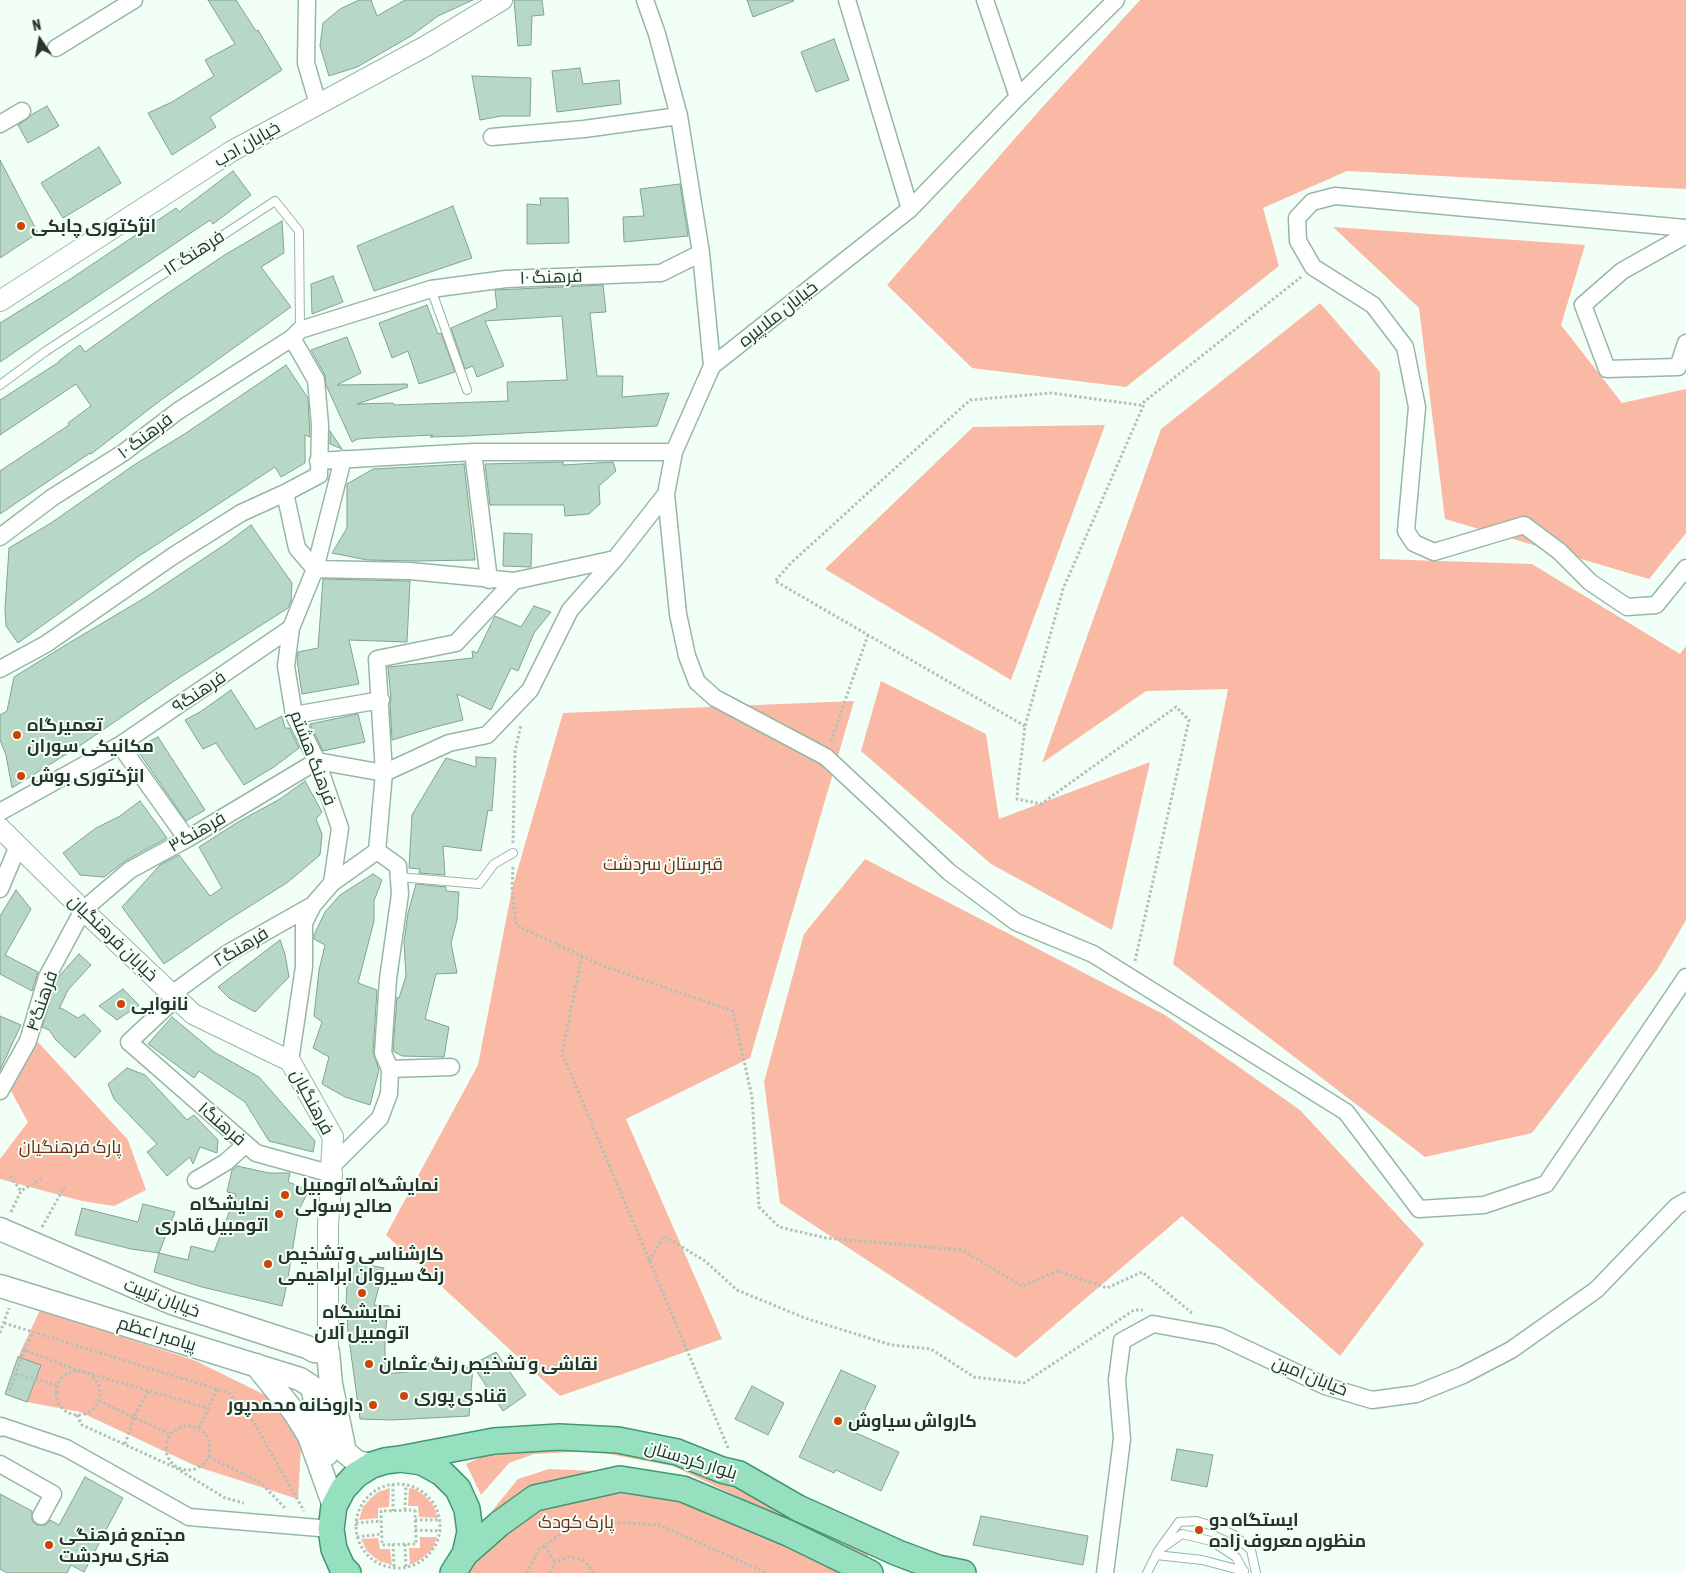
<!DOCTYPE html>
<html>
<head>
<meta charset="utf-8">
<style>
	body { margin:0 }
	#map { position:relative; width:1686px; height:1573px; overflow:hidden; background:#f2fff7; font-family:"Asap Condensed",sans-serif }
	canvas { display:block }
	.north { position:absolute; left:15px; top:15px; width:50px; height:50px; -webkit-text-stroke:4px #f2fff7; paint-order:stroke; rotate:348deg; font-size:14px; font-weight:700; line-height:20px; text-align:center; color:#28352d }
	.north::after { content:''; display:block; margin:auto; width:18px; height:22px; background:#28352d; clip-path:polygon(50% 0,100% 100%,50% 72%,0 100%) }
</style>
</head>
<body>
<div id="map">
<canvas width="1686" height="1573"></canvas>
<div class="north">N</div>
</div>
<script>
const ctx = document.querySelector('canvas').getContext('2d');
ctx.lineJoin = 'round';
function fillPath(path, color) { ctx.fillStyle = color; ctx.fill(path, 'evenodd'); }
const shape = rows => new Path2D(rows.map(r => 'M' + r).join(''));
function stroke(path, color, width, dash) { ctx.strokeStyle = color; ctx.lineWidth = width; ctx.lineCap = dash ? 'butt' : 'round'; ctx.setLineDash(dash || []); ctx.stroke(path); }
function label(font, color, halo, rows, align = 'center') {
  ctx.font = font + ' "Asap Condensed",Cairo,sans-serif'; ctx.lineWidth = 4; ctx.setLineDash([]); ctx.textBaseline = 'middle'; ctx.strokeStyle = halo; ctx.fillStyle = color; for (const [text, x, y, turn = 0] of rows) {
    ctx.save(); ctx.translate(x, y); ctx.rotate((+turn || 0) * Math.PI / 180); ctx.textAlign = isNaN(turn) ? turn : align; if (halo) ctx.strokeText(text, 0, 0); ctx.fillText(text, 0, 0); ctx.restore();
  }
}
fillPath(shape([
	[1140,0,1686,0,1686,189,1347,171,1263,208,1279,266,1126,387,972,368,887,285,1038,112],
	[1333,227,1585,245,1561,325,1622,403,1686,389,1686,533,1649,579,1445,519,1419,308],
	[1320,303,1380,372,1380,559,1532,564,1680,654,1686,646,1686,920,1657,970,1532,1133,1425,1157,1173,964,1228,689,1146,691,1042,763,1161,429],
	[1105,425,1011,680,825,569,973,427],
	[881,681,986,734,999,819,1150,762,1112,930,991,864,861,751],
	[854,701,750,1058,626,1119,722,1339,560,1396,386,1235,478,1065,512,889,563,713],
	[865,859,1165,1015,1300,1110,1424,1244,1340,1356,1182,1216,1016,1358,780,1203,764,1082,804,934],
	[38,1042,128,1140,146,1190,114,1206,82,1201,0,1179,0,1159,28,1122,7,1084],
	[40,1310,196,1361,271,1398,301,1447,298,1499,198,1467,80,1412,27,1402,5,1394,18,1357],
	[536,1443,676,1459,758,1498,867,1553,869,1558,863,1560,755,1505,673,1466,593,1451,534,1454,509,1463,481,1495,466,1464,499,1449],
	[549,1469,616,1472,849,1573,460,1573,471,1560,492,1511,518,1479],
	[390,1488,389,1507,378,1508,378,1518,359,1520,363,1507,370,1499,378,1492],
	[409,1488,415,1489,424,1495,433,1505,438,1518,419,1517,418,1506,408,1506],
	[420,1537,437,1537,432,1550,421,1559,410,1565,409,1548,420,1548],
	[378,1538,380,1549,390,1549,392,1565,379,1561,367,1551,361,1539]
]), '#fab9a4');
const building = shape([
	[208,0,236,0,256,31,258,30,282,70,210,117,216,127,172,155,148,113,172,102,214,76,205,60,235,44,208,0],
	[359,0,371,0,377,16,405,0,473,0,438,16,411,36,357,67,329,76,320,46,323,23,340,9,359,0],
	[514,0,542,0,544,15,532,16,531,45,518,46,514,0],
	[747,0,793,0,794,1,753,17,747,0],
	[834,39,849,80,816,92,801,52,834,39],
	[580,68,583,84,619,80,621,104,557,112,552,71,580,68],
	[472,76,531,78,530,116,501,116,480,120,472,76],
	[47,106,59,126,28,143,18,125,27,119,31,115,47,106],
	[99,147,121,183,63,218,41,183,99,147],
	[0,160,38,233,0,258,0,160],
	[233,171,251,195,213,224,210,220,0,362,0,323,66,282,176,208,179,212,233,171],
	[680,184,688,236,624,242,623,217,644,216,640,189,680,184],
	[540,198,568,198,569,243,527,244,527,204,541,205,540,198],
	[453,206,472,258,374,291,357,246,453,206],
	[282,221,284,253,261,267,291,307,161,400,91,454,90,453,0,514,0,471,69,425,68,423,91,406,76,384,0,435,0,400,59,362,59,361,80,345,85,352,162,297,223,256,282,221],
	[333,276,343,302,312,314,311,284,333,276],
	[603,285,606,312,590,313,597,376,623,376,622,397,669,393,657,426,465,436,430,437,433,435,371,438,358,439,352,442,326,385,325,375,311,350,347,337,361,373,337,385,407,384,408,387,357,404,393,403,394,405,508,401,507,382,567,380,562,316,485,321,504,366,477,377,473,366,465,369,451,328,497,308,495,290,603,285],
	[427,305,438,334,441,333,455,372,419,384,408,351,392,358,379,323,427,305],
	[286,365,308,398,310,437,305,435,305,463,281,477,275,467,136,558,18,643,6,626,5,609,9,548,51,523,134,465,186,433,286,365],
	[330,431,342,449,330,444,330,431],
	[563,462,563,465,613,462,616,471,599,486,600,504,589,514,565,516,564,505,490,505,485,464,563,462],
	[464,464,475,560,415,561,367,560,332,553,347,528,347,484,373,469,464,464],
	[251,525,292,583,291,601,288,608,174,681,81,745,12,788,6,755,0,740,0,715,7,711,14,677,64,646,146,597,227,543,251,525],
	[504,533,532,534,531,567,503,566,504,533],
	[323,579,410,581,407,642,349,640,359,684,302,694,297,660,298,652,318,648,323,579],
	[534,606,551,612,534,633,518,671,511,668,491,710,457,694,463,720,435,727,392,740,390,704,391,699,388,667,473,658,472,651,477,653,495,616,521,627,534,606],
	[231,690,256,729,282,716,285,728,289,728,299,748,274,767,244,785,216,743,203,749,185,720,200,712,231,690],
	[358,714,365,742,323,751,310,724,358,714],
	[158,737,205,810,186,821,136,748,158,737],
	[476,757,496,758,492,811,488,810,481,851,443,846,445,875,419,873,420,869,409,868,412,815,446,758,476,767,476,757],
	[305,781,322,812,316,819,322,834,320,855,288,882,228,920,164,964,122,907,160,865,179,855,210,896,222,888,199,847,238,822,280,799,305,781],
	[140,801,167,838,125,861,104,877,80,875,63,853,96,828,120,816,140,801],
	[373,874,382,880,374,901,374,921,358,983,377,990,373,1052,379,1070,370,1105,345,1097,322,1084,329,1057,313,1048,322,1022,314,1016,319,970,325,945,314,939,314,935,325,912,340,895,373,874],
	[416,884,446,887,446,891,459,892,457,920,451,943,457,973,436,974,425,1019,449,1027,444,1057,402,1056,393,1051,397,997,399,998,406,976,404,942,408,913,416,884],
	[16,890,31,909,5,955,38,972,32,991,0,974,0,916,16,890],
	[280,940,285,954,289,977,255,1012,229,998,218,987,280,940],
	[79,954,91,965,68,990,59,1009,61,1008,78,1018,84,1014,101,1031,75,1058,56,1040,49,1030,42,1027,56,981,60,975,79,954],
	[123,989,139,1005,117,1020,99,1006,123,989],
	[0,1016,21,1025,0,1070,0,1016],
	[172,1017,214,1052,259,1077,315,1141,313,1152,269,1141,245,1102,199,1071,194,1078,148,1044,172,1017],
	[127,1068,145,1075,187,1120,194,1115,218,1140,217,1153,200,1147,193,1164,190,1157,167,1176,147,1152,157,1144,114,1099,108,1084,127,1068],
	[237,1166,269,1173,290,1173,288,1182,309,1190,299,1210,287,1284,282,1306,202,1287,154,1272,159,1253,188,1260,191,1246,214,1252,236,1194,227,1192,232,1170,237,1166],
	[143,1204,175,1212,159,1253,131,1249,75,1235,82,1208,138,1222,143,1204],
	[353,1262,384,1268,374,1305,389,1306,385,1333,385,1374,416,1371,416,1364,445,1362,460,1371,496,1352,526,1395,503,1411,473,1366,469,1416,392,1420,360,1419,348,1332,346,1303,347,1283,353,1262],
	[18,1357,41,1365,27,1402,5,1394,18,1357],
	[841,1370,876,1386,854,1432,899,1452,881,1491,836,1470,834,1473,799,1457,841,1370],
	[752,1386,784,1403,768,1435,735,1419,752,1386],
	[1177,1449,1213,1455,1207,1487,1171,1480,1177,1449],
	[85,1477,123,1498,84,1572,71,1565,67,1573,7,1573,0,1569,0,1494,32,1511,32,1521,37,1525,46,1525,50,1520,59,1525,85,1477],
	[981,1516,1088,1536,1083,1565,973,1545,981,1516]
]);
fillPath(building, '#b7d8c6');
stroke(building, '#83a291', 1);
const service = shape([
	[431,289,467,390],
	[0,385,46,351,275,201,299,231,300,330],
	[399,877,479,884,494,864,513,853],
	[1158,1551,1179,1522,1196,1521,1217,1527,1234,1535,1251,1550,1256,1573],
	[1156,1555,1202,1560,1244,1571],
	[1147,1573,1158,1551,1182,1534,1211,1541,1236,1557,1243,1570]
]);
const minor = shape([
	[307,0,306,63,318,104],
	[645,0,657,34,679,116,701,253],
	[847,0,910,209],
	[985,0,1018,97],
	[56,48,134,0],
	[0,124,22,111],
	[492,137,584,129,679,116],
	[1686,228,1335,196,1312,202,1297,218,1298,241,1313,267,1373,305,1405,347,1417,407,1406,531,1414,543,1434,552,1524,525,1559,551,1590,582,1627,607,1656,605,1686,568],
	[1686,235,1622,271,1583,305,1607,369,1678,367,1686,343],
	[292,338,300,330,431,289,506,279,661,273,701,253,712,366],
	[473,452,489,580],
	[343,459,315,569,410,571,514,581],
	[318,461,473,452,674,452],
	[666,494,678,614,687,656,697,682,715,698,826,757,949,872,1016,922,1093,954,1346,1112,1419,1209,1484,1205,1546,1184,1686,977],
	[0,537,53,497,123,453,178,411,292,338,316,380,320,425,319,475,285,493],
	[0,669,46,644,173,556,241,513,285,493,297,548,315,569,291,628,286,666,294,715,317,761,340,828,332,883,313,905,304,923,304,967,290,1061],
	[294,715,381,700],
	[120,745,187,839],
	[0,812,120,745,291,628],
	[332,883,377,851,384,773,449,743,487,735,530,690,570,610,615,559,666,494,674,452,712,366,910,209,1018,97,1116,0],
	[0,889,18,846],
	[172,994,228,953,313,905],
	[176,998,129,1042,256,1153,332,1174],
	[390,1069,451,1067],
	[0,1091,28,1041,47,977,83,910,130,870,187,839,317,761,384,773,377,659,456,643,514,581,615,559],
	[331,1167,380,1118,389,1094,390,1069,383,1053,388,979,400,894,398,866,377,851],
	[196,1180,226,1162,246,1144],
	[0,1428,1,1426,66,1448,189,1517,331,1529],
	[0,1464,53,1494,41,1516],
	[1105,1573,1122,1439,1117,1380,1122,1341,1153,1324,1219,1336,1325,1386,1372,1400,1416,1394,1463,1375,1511,1350,1596,1290,1677,1206,1686,1201]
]);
const tertiary = shape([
	[0,301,232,151,426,46,502,0],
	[0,828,83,910,193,1014,290,1061,333,1137,331,1167,332,1174,328,1225,328,1352]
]);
const secondary = shape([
	[0,1229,172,1303,307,1347,314,1351,328,1352,331,1384,345,1452,357,1462,372,1465],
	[0,1286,300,1379,312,1387],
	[256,1365,294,1412,309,1436,334,1506],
	[312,1387,327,1454]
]);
const primary = shape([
	[400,1459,494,1441,559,1437,618,1440,677,1452,722,1470,739,1474,798,1508,898,1553,938,1568,963,1573],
	[465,1554,499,1524,535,1498,620,1479,683,1489,788,1533,870,1573],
	[348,1573,342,1567,334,1549,331,1529,334,1506,343,1489,356,1475,372,1465,385,1461,400,1459,422,1462,442,1473,458,1489,467,1509,470,1532,465,1554,453,1573]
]);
stroke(service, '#97b7a5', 10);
stroke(minor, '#97b7a5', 19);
stroke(tertiary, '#97b7a5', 22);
stroke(secondary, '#97b7a5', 25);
stroke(primary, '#429770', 28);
stroke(shape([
	[1025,726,775,581,791,563,970,400,1051,393,1140,405,1301,277],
	[831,741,868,635],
	[513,843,515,751,521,725],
	[513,867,512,889,516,925,603,966,733,1011,752,1097,759,1207,779,1227,826,1238,962,1250,1022,1286,1058,1271,1107,1288,1142,1272,1192,1313],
	[582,956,562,1053,729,1450],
	[1135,961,1189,720,1176,707,1041,804,1017,799,1018,783,1025,726,1063,589,1145,402],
	[10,1176,21,1191],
	[11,1212,21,1191,42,1178],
	[42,1227,65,1186],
	[649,1261,664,1236,705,1261,737,1290,805,1318,891,1345,931,1349,974,1377,1024,1383,1134,1310,1143,1310],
	[4,1323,229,1393,254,1423,304,1511],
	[0,1333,9,1308],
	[24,1350,34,1332],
	'56 1393a22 22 0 1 1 44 0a22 22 0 1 1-44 0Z',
	[16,1374,58,1385],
	[10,1390,24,1350,80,1371,208,1408],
	[99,1401,170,1434],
	[77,1415,82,1425,176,1468,225,1498,244,1503],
	'166 1448a22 22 0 1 1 44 0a22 22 0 1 1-44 0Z',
	[199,1428,217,1389],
	[125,1444,134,1417,148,1391],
	[209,1457,261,1483,285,1508],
	'356 1526a42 42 0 1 1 84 0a42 42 0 1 1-84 0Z',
	[393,1484,393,1511],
	[405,1510,406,1485],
	[415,1510,416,1544,382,1545,381,1511,415,1510],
	[415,1520,440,1520],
	[356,1523,381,1521],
	[415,1530,441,1531],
	[357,1537,382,1534],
	[393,1544,394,1568],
	[405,1544,406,1568],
	[545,1546,555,1563],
	[527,1573,539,1549,581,1520,659,1525,767,1573],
	[550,1573,555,1563,568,1557,581,1559,587,1564,593,1573]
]), '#b3c0b8', 3, [2.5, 2.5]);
stroke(service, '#fff', 8);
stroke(minor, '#fff', 16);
stroke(tertiary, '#fff', 20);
stroke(secondary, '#fff', 22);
stroke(primary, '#96e0bf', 25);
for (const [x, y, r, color] of [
	[21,226,5,"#cb4508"],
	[17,735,5,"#cb4508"],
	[21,776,5,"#cb4508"],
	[121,1004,5,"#cb4508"],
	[285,1195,5,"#cb4508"],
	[279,1214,5,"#cb4508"],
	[268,1264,5,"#cb4508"],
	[362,1293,5,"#cb4508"],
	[369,1364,5,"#cb4508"],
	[404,1396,5,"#cb4508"],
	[373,1405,5,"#cb4508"],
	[838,1421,5,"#cb4508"],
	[1199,1530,5,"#cb4508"],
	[49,1545,5,"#cb4508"]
]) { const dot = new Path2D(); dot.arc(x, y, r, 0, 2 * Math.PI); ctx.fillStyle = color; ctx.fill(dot); stroke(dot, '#f2fff7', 2); }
label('18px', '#28352d', '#f2fff7', [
	["خیابان ادب",247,144,-30],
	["فرهنگ ۱۲",194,253,-33],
	["فرهنگ ۱۰",551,277,-2],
	["خیابان ملاپیره",778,314,-38],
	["فرهنگ ۱۰",145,436,-37],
	["فرهنگ۹",199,692,-34],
	["فرهنگ هشتم",313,758,69],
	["فرهنگ۳",197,832,-30],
	["خیابان فرهنگیان",113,938,44],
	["فرهنگ۲",241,947,-31],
	["فرهنگ۴",42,1001,-71],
	["فرهنگیان",312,1102,62],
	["فرهنگ۱",222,1124,41],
	["خیابان تربیت",162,1298,21],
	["پیامبر اعظم",157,1334,17],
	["خیابان امین",1310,1376,22],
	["بلوار کردستان",691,1460,17]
]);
label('bold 18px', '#28352d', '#f2fff7', [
	["انژکتوری چابکی",31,226],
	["تعمیرگاه",27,725],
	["مکانیکی سوران",27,746],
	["انژکتوری بوش",31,776],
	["نانوایی",131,1004],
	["نمایشگاه اتومبیل",295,1185],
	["صالح رسولی",295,1206],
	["نمایشگاه",269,1204,"right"],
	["اتومبیل قادری",269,1225,"right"],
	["کارشناسی و تشخیص",278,1254],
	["رنگ سیروان ابراهیمی",278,1275],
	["نمایشگاه",362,1312,"center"],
	["اتومبیل آلان",362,1333,"center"],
	["نقاشی و تشخیص رنگ عثمان",379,1364],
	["قنادی پوری",414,1396],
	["داروخانه محمدپور",363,1405,"right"],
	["کارواش سیاوش",848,1421],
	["ایستگاه دو",1209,1520],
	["منظوره معروف زاده",1209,1541],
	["مجتمع فرهنگی",59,1535],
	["هنری سردشت",59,1556]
], 'left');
label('18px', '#732a0f', '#f2fff7', [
	["قبرستان سردشت",663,864],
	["پارک فرهنگیان",70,1147],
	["پارک کودک",576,1522]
]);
</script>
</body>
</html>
